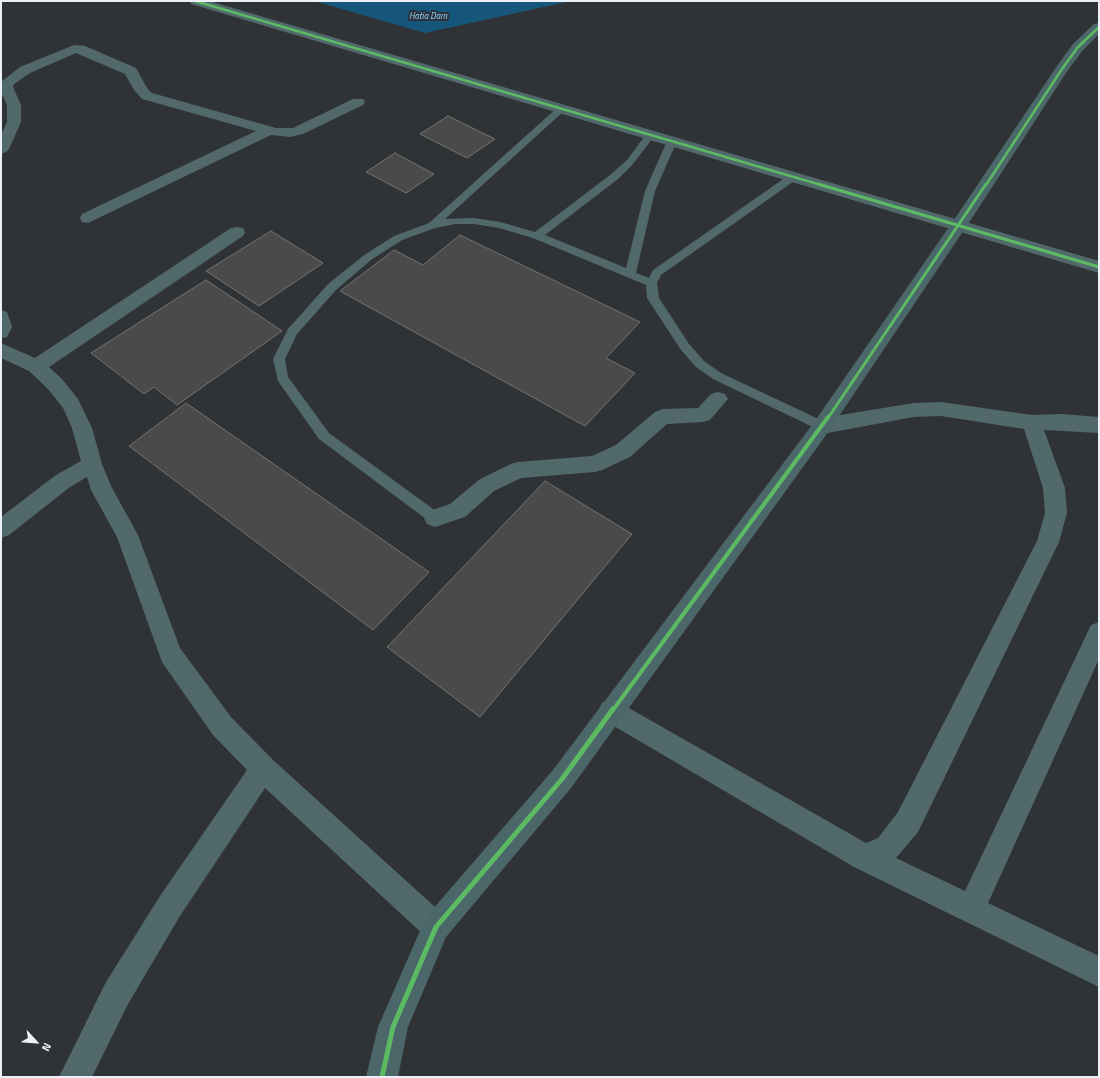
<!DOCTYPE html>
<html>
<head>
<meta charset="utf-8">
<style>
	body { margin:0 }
	#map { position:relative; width:1100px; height:1078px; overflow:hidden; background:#303336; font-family:"Titillium Web",sans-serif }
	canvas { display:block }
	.frame { position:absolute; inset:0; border:2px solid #edf0f6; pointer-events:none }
	.north { position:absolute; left:16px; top:1022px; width:40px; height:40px; -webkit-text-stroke:3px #2c323a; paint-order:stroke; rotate:116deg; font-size:11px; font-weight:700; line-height:16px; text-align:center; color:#edf0f6 }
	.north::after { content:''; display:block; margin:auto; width:14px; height:18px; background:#edf0f6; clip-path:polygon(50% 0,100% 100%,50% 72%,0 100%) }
</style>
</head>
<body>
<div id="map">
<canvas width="1100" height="1078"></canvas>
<div class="frame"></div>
<div class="north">N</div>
</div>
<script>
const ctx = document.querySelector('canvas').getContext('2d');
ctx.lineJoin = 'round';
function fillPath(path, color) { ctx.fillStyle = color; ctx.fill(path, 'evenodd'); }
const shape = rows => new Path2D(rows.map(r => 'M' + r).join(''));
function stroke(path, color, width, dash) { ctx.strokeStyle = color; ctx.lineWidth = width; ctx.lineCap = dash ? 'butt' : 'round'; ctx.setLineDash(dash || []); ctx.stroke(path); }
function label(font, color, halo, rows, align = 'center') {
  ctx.font = font + ' "Titillium Web",sans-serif'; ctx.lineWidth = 4; ctx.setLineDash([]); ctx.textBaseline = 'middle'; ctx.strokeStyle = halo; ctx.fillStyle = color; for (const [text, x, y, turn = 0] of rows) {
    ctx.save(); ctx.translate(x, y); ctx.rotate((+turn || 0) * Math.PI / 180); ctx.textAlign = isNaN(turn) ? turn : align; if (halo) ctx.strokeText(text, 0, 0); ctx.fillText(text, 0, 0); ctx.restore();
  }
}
fillPath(shape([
	[314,1,571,1,425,33]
]), '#16567b');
const building = shape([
	[448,116,495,139,467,158,420,134,448,116],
	[395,153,434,174,406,193,366,172,395,153],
	[271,231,323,263,259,306,206,271,271,231],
	[460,235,640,322,606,358,635,373,585,426,340,291,394,250,423,265,460,235],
	[206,280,282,331,177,405,154,387,144,394,91,353,206,280],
	[186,403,429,572,373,630,129,446,186,403],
	[545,481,632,534,480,717,387,647,545,481]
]);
fillPath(building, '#4a4a4a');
stroke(building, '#737372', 1);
fillPath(shape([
	[561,106,566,109,564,111,445,219,474,218,500,222,535,232,610,175,627,160,647,133,653,133,655,135,633,164,618,179,545,235,626,268,645,191,667,141,669,139,675,139,677,141,655,191,636,273,649,278,653,270,789,175,797,175,798,177,797,179,661,275,657,283,659,298,689,344,704,361,721,373,827,423,828,426,827,429,822,431,817,429,713,379,696,367,681,350,647,298,646,285,533,238,499,228,474,224,455,224,435,228,402,240,371,260,336,290,297,334,285,359,288,377,329,433,440,514,442,518,440,522,435,524,430,522,319,439,278,381,273,359,288,329,328,284,363,256,394,236,429,223,558,107,561,106]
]), '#51696b');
fillPath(shape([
	[189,1,209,1,1099,261,1099,273,191,4,189,1],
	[74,45,85,46,136,68,147,88,152,93,276,128,293,128,353,99,363,99,365,102,363,105,303,134,290,137,271,135,88,223,82,222,80,218,82,214,256,131,142,99,134,90,125,74,76,53,30,73,14,84,13,87,21,105,21,122,9,149,6,152,1,154,1,135,7,122,7,105,1,92,1,82,20,67,74,45],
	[237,227,243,228,245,232,243,236,49,367,62,379,78,399,92,428,102,464,112,488,138,535,180,648,231,717,272,759,446,917,450,927,446,937,436,941,426,937,265,788,180,916,128,1004,92,1077,59,1077,106,982,160,896,247,770,213,735,162,662,117,537,91,490,87,477,70,487,9,535,1,538,1,517,56,475,81,461,72,428,63,408,48,389,29,371,1,358,1,343,35,358,231,228,237,227],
	[1,310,7,312,12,327,7,337,1,338,1,310],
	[718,392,725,394,728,399,710,420,703,422,667,424,630,457,602,470,595,472,521,478,494,491,465,517,435,527,427,524,424,518,427,512,450,504,480,479,511,464,518,462,592,456,616,445,655,412,662,409,698,408,711,394,718,392],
	[941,402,1032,415,1062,414,1099,417,1099,433,1044,430,1065,488,1067,513,1059,542,918,832,896,858,965,891,1091,625,1099,622,1099,659,988,903,1099,956,1099,987,854,867,602,719,598,711,602,703,611,699,620,703,866,843,878,838,898,812,1037,541,1045,513,1043,488,1024,429,941,416,914,417,822,434,815,431,812,426,815,421,822,418,914,403,941,402]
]), '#51696b');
fillPath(shape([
	[1099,23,1099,34,1083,50,1068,70,974,215,829,431,571,788,446,937,408,1027,398,1077,366,1077,378,1027,426,917,553,770,815,421,960,211,1057,66,1073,44,1094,24,1099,23]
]), '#4c676a');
stroke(shape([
	[195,1,821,185],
	[986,185,1062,69,1078,47,1099,27]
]), '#5cba63', 2.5);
stroke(shape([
	[818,184,1099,267],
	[828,418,986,184]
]), '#5cba63', 3);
stroke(shape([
	[613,710,828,417]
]), '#5cba63', 4);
stroke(shape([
	[382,1077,393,1027,436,927,562,779,613,709]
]), '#5cba63', 5);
label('italic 9px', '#95d3ff', '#2c323a', [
	["Hatia Dam",428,17]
]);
</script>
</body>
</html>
